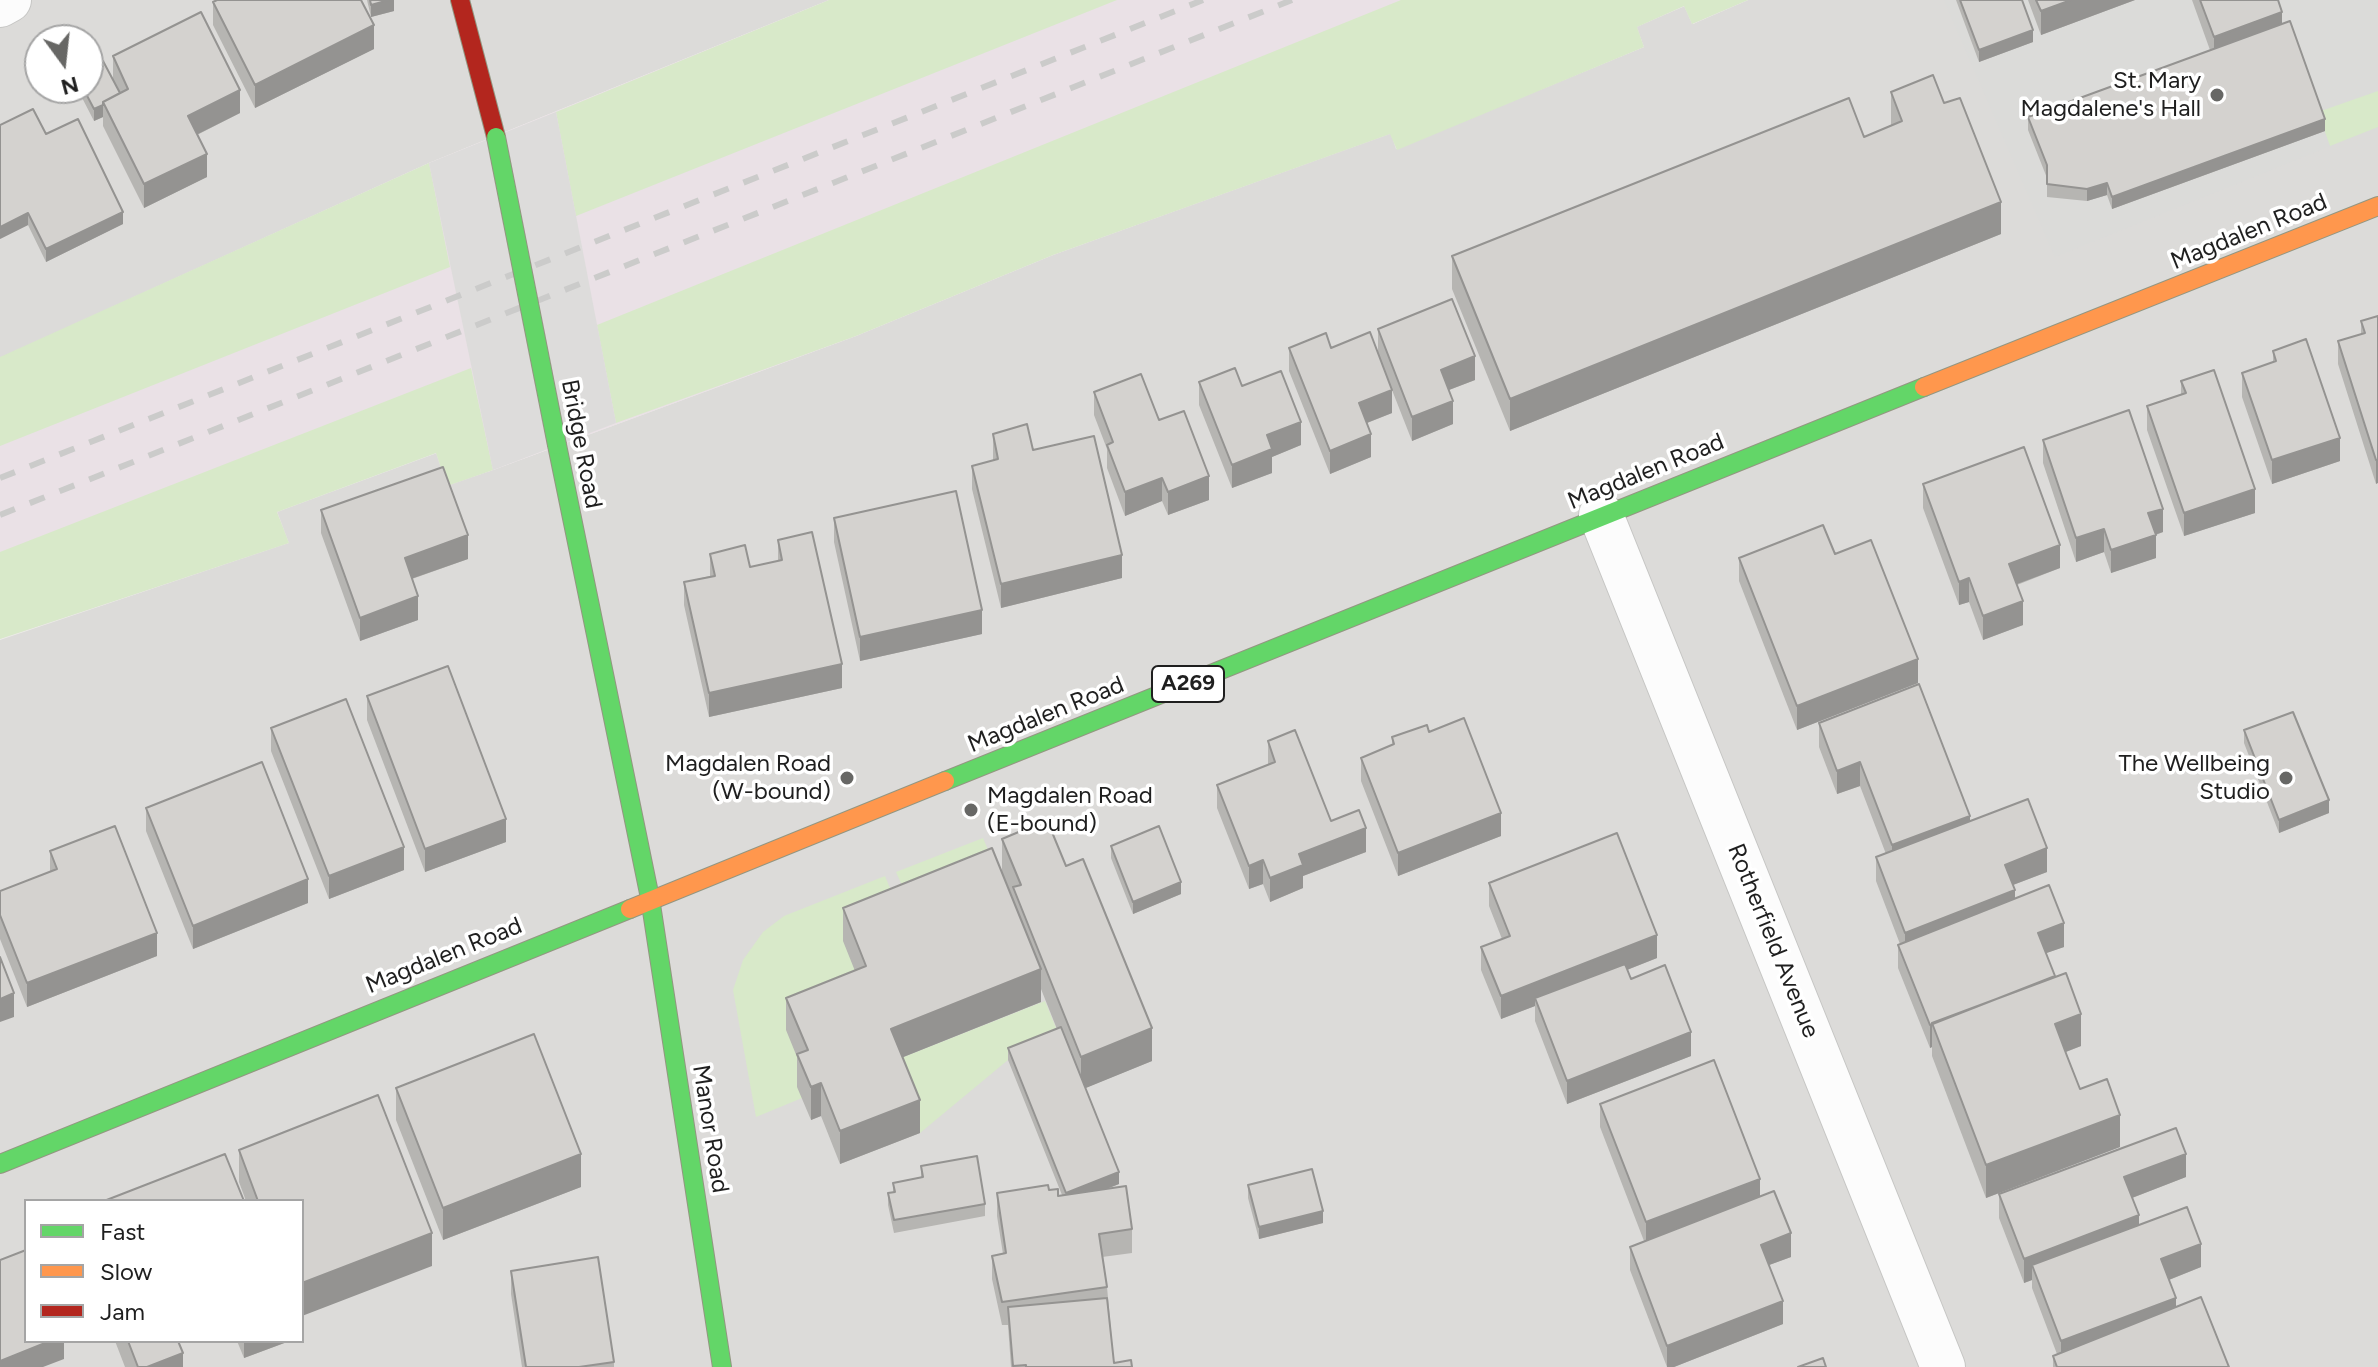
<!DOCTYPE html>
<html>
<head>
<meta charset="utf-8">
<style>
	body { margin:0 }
	#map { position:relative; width:2378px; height:1367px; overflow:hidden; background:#edece8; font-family:Figtree,sans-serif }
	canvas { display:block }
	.legend { position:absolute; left:24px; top:1199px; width:280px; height:144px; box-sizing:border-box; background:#fff; border:2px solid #a5a5a5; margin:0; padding:10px 14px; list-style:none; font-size:24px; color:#1f1f1f }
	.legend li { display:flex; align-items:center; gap:16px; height:40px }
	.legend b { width:40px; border:2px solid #a5a5a5 }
	.north { position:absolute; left:24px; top:24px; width:80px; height:80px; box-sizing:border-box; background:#fff; border:2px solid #a5a5a5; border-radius:50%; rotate:165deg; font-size:22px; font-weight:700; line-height:32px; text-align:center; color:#1f1f1f }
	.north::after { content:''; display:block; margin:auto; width:28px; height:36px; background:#676765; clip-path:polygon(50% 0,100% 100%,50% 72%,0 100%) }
</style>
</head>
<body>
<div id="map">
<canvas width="2378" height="1367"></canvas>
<ul class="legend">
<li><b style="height:10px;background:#63d668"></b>Fast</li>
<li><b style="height:10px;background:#ff974d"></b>Slow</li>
<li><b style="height:10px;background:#b3261e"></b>Jam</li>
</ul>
<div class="north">N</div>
</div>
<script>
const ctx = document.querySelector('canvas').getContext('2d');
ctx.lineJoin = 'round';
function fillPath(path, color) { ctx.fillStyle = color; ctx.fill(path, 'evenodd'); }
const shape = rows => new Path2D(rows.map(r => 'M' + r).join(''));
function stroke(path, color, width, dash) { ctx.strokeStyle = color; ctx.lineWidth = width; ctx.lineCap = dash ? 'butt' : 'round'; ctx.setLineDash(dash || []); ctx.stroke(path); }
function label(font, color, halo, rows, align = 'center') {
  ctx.font = font + ' Figtree,sans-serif'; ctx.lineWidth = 7; ctx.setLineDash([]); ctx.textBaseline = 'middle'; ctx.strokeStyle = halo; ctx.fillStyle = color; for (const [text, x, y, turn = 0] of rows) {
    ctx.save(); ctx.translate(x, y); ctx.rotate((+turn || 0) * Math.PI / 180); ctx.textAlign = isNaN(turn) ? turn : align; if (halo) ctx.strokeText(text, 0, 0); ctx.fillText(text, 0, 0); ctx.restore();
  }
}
fillPath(shape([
	[0,0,829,0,429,163,0,358],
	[40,40,88,40,88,88,40,88],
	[1748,0,2378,0,2378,1367,0,1367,0,640,288,543,277,512,437,453,447,485,493,470,856,336,1053,255,1391,133,1396,149,1644,47,1636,27,1685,6,1693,24],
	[26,1201,302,1201,302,1341,26,1341]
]), '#dcdbd9');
fillPath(shape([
	[829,0,1748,0,1692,24,1684,6,1637,27,1644,47,1447,128,1390,134,1053,255,856,336,493,470,447,486,436,453,277,511,289,543,0,639,0,358,429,163]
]), '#eae1e6');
fillPath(shape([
	[1944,0,2378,0,2378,127,2055,257]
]), '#dbdbd9');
fillPath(shape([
	[829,0,1117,0,576,216,556,112],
	[1401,0,1748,0,1692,24,1684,6,1637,27,1644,47,1397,150,1390,134,1053,255,856,336,616,423,597,325],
	[2378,91,2378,127,2330,146,2318,112],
	[429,163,450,267,0,446,0,357],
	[471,368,493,470,447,486,436,453,277,512,289,543,0,639,0,552],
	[983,838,1000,878,914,912,896,872],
	[885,876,902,917,866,999,808,1083,802,1098,756,1117,733,990,743,960,763,932,784,916],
	[1045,1001,1061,1040,1008,1060,920,1133,891,1062]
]), '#d8e9c9');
fillPath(shape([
	[556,112,616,423,493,470,429,163]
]), '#dddcdb');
const street = shape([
	[0,5,9,0],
	[1601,515,1943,1367]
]);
const fast = shape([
	[557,445,650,898,722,1367],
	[945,781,1924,387],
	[0,1164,630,909]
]);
const slow = shape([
	[1924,387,2378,206],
	[630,909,945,781]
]);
const jam = shape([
	[460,0,496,137]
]);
stroke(street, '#c6c6c4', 46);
stroke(fast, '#939681', 20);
stroke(slow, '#939681', 20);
stroke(jam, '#939681', 20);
stroke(street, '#fcfcfc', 44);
stroke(fast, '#63d668', 18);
stroke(slow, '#ff974d', 18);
stroke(jam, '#b3261e', 18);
stroke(shape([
	[0,478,1203,0],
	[0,515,1292,0]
]), '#cbcbca', 6, [16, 16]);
const fastBridge = shape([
	[496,137,557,445]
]);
stroke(fastBridge, '#939681', 20, []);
stroke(fastBridge, '#63d668', 18);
fillPath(shape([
	[367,0,394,0,394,11,371,17],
	[1956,0,2022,0,2033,42,1979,62],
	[2028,0,2135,0,2041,35],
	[2192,0,2278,0,2282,24,2325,131,2112,209,2107,195,2087,201,2047,197,2047,178,2028,130,2028,117,2210,50],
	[213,2,374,49,255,108,213,25],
	[113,56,240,113,197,135,207,177,144,208,103,126,103,117,94,121,77,88,88,88,113,80],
	[1891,92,1944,103,2001,234,1510,431,1452,289,1452,256,1864,137,1891,125],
	[46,134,123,224,46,262,28,225,0,239],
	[2378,316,2376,484,2338,364,2338,341,2361,334,2361,321],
	[1378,329,1475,380,1449,390,1453,424,1412,441,1392,390,1392,413,1367,423,1371,457,1330,474,1289,371,1289,348,1331,348,1378,352],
	[2273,351,2340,461,2272,484,2242,397,2242,373,2273,362],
	[2181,381,2255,513,2184,536,2147,430,2147,406,2181,394],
	[1199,382,1242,386,1301,445,1272,457,1272,473,1232,488,1199,405],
	[1094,392,1159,420,1209,500,1168,515,1162,501,1125,516,1107,468,1107,449,1094,415],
	[993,434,1033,450,1122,578,1001,608,972,489,972,466,993,460],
	[2043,440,2163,532,2156,535,2156,558,2111,573,2104,552,2076,562,2043,463],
	[1923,484,2060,568,2017,585,2023,625,1983,640,1969,602,1959,605,1923,508],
	[321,510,468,559,412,579,418,620,360,641,321,533],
	[834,518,982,634,860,661,834,542],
	[778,540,842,688,709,717,684,605,684,582,710,576,710,554,750,567,778,561],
	[1835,554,1918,683,1797,730,1739,581,1739,558],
	[367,696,506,842,425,872,367,720],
	[1819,723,2047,872,2013,885,2015,899,2064,947,2046,953,2081,1046,2066,1052,2080,1089,2120,1147,1986,1198,1932,1056,1932,1047,1930,1048,1898,968,1898,945,1900,944,1876,881,1876,857,1886,854,1860,786,1837,794,1819,747],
	[271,728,404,870,329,899,271,751],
	[2244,730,2329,813,2279,833,2244,743],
	[1429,732,1501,836,1398,876,1361,781,1361,758,1392,745,1392,737],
	[1268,741,1331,821,1366,852,1303,876,1303,888,1270,902,1263,884,1249,889,1217,808,1217,785,1268,765],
	[146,808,308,903,193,949,146,831],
	[1002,839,1066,866,1152,1061,1085,1088,1119,1184,1109,1188,1132,1229,1132,1253,1102,1257,1107,1287,1114,1363,1132,1367,1011,1367,1008,1325,1002,1325,992,1279,992,1256,1003,1254,997,1216,997,1193,1049,1190,1058,1196,1062,1195,1008,1060,1008,1048,1057,1029,1041,989,1041,1002,903,1057,920,1133,840,1164,821,1116,811,1120,797,1087,797,1057,786,1030,786,998,855,971,843,941,843,908,1013,901,1013,898,1002,872],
	[1111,846,1181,894,1133,914,1111,858],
	[50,851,157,956,27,1007,0,939,0,891,50,872],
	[1489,883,1657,958,1627,970,1631,979,1691,1056,1567,1104,1535,1021,1535,1006,1501,1019,1481,970,1481,947,1502,939,1489,906],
	[396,1088,581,1187,443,1240,396,1120],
	[1600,1104,1760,1197,1791,1257,1769,1265,1783,1324,1674,1367,1667,1367,1630,1270,1630,1247,1644,1241,1600,1127],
	[239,1150,432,1266,302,1201,246,1201,239,1182],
	[921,1166,985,1204,985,1216,894,1233,888,1205,888,1193,893,1192,893,1183,921,1177],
	[2186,1177,2132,1198,2139,1225,2201,1267,2169,1280,2176,1307,2229,1367,2053,1367,2053,1356,2057,1354,2032,1288,2032,1280,2024,1283,1999,1218,1999,1194],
	[1248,1185,1323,1223,1259,1239,1248,1198],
	[511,1271,614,1362,614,1367,522,1367,511,1294],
	[115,1341,178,1341,183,1367,125,1367],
	[237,1341,287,1341,287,1342,244,1358]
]), '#b6b5b2');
fillPath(shape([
	[389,0,394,0,394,11,371,17,371,5],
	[2071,0,2135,0,2041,35,2041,11],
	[2282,12,2282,35,2214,60,2214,37],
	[374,25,374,49,255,108,255,85],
	[2033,30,2033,42,1979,62,1979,50],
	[240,90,240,113,188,139,188,116],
	[103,105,103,117,94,121,94,109],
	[2325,119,2325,131,2112,209,2112,197],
	[207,154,207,177,144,208,144,184],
	[2107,183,2107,195,2087,201,2087,189],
	[2001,202,2001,234,1510,431,1510,399],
	[123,212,123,224,46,262,46,249],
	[28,213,28,225,0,239,0,227],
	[1475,356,1475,380,1441,393,1441,370],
	[1392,390,1392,413,1359,426,1359,403],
	[1453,401,1453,424,1412,441,1412,417],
	[1301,422,1301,445,1272,457,1272,473,1232,488,1232,465,1267,435],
	[1371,434,1371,457,1330,474,1330,451],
	[2340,438,2340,461,2272,484,2272,460],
	[2376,460,2378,460,2378,483,2376,484],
	[1209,476,1209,500,1168,515,1168,492],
	[1162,478,1162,501,1125,516,1125,492],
	[2255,489,2255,513,2184,536,2184,513],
	[2163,509,2163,532,2148,537,2148,513],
	[2104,529,2104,552,2076,562,2076,538],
	[468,535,468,559,405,581,405,558],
	[2156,535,2156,558,2111,573,2111,550],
	[2060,545,2060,568,2009,587,2009,564],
	[1122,555,1122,578,1001,608,1001,584],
	[1969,578,1969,602,1959,605,1959,582],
	[418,596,418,620,360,641,360,618],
	[2023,601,2023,625,1983,640,1983,616],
	[982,610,982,634,860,661,860,637],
	[1918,659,1918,683,1797,730,1797,706],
	[842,664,842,688,709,717,709,693],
	[1860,762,1860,786,1837,794,1837,771],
	[2329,800,2329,813,2279,833,2279,820],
	[1501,813,1501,836,1398,876,1398,853],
	[1970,816,1970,839,1892,869,1892,845],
	[506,819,506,842,425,872,425,849],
	[1366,828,1366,852,1303,876,1303,888,1270,902,1270,878,1299,854],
	[404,847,404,870,329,899,329,876],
	[2047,848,2047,872,2005,888,2005,865],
	[1263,860,1263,884,1249,889,1249,866],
	[308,879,308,903,193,949,193,926],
	[1181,882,1181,894,1133,914,1133,902],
	[2015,890,2015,913,1905,956,1905,933],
	[2064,923,2064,947,2038,956,2038,933],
	[157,933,157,956,27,1007,27,983],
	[1657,935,1657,958,1538,1005,1535,998,1535,1006,1501,1019,1501,996],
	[1041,969,1041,1002,891,1062,891,1029],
	[14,993,14,1017,0,1022,0,999],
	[2081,1014,2081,1046,2055,1056,2055,1024],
	[1932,1024,1932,1047,1930,1048,1930,1025],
	[1152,1028,1152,1061,1081,1090,1081,1057],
	[1691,1032,1691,1056,1567,1104,1567,1081],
	[821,1083,821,1116,811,1120,811,1087],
	[920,1100,920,1133,840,1164,840,1131],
	[2120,1115,2120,1147,1986,1198,1986,1165],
	[581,1154,581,1187,443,1240,443,1208],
	[2186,1154,2186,1177,2124,1201,2124,1177],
	[1119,1172,1119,1184,1066,1205,1066,1193],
	[1760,1179,1760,1202,1646,1246,1646,1222],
	[1323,1211,1323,1223,1259,1239,1259,1227],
	[2139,1215,2139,1239,2032,1265,2032,1280,2024,1283,2024,1259],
	[432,1233,432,1266,302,1316,302,1283],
	[1791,1233,1791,1257,1761,1268,1761,1245],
	[2201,1244,2201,1267,2161,1283,2161,1259],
	[2176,1298,2176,1322,2061,1365,2061,1341],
	[1783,1301,1783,1324,1674,1367,1667,1367,1667,1346],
	[50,1341,64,1341,64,1359,43,1367,0,1367,0,1361],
	[244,1341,287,1341,287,1342,244,1358],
	[183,1353,183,1367,147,1367]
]), '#949391');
const building = shape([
	[217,0,361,0,374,25,255,85,213,2,217,0],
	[370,0,389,0,371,5,370,0],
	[1960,0,2022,0,2033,30,1979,50,1960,0],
	[2036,0,2071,0,2041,11,2036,0],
	[2200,0,2278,0,2282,12,2214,37,2200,0],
	[201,12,240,90,188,116,207,154,144,184,103,102,128,89,113,56,201,12],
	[2290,21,2325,119,2112,197,2107,183,2087,189,2047,184,2047,165,2028,117,2290,21],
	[103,61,120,93,103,102,103,105,94,109,83,88,88,88,88,68,103,61],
	[1933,75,1944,103,1960,98,2001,202,1510,399,1452,256,1849,98,1864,137,1902,121,1891,92,1933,75],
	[33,109,46,134,78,119,123,212,46,249,28,213,0,227,0,125,33,109],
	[1452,299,1475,356,1441,370,1453,401,1412,417,1378,329,1452,299],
	[2378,316,2378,460,2376,460,2338,341,2365,333,2361,321,2378,316],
	[1370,332,1392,390,1359,403,1371,434,1330,451,1289,348,1326,333,1331,348,1370,332],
	[2306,339,2340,438,2272,460,2242,373,2276,361,2273,351,2306,339],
	[1235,368,1242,386,1281,371,1301,422,1267,435,1272,449,1232,465,1199,382,1235,368],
	[2214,370,2255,489,2184,513,2147,406,2186,393,2181,381,2214,370],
	[1141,374,1159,420,1184,411,1209,476,1168,492,1162,478,1125,492,1107,445,1113,442,1094,392,1141,374],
	[2129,410,2163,509,2148,513,2156,535,2111,550,2104,529,2076,538,2043,440,2129,410],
	[1027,424,1033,450,1094,436,1122,555,1001,584,972,466,998,459,993,434,1027,424],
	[2024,447,2060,545,2009,564,2023,601,1983,616,1969,578,1959,582,1923,484,2024,447],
	[443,467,468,535,405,558,418,596,360,618,321,510,443,467],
	[956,491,982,610,860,637,834,518,956,491],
	[1823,525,1835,554,1871,540,1918,659,1797,706,1739,558,1823,525],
	[812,532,842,664,709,693,684,582,715,576,710,554,745,545,750,567,782,560,778,540,812,532],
	[448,666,506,819,425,849,367,696,448,666],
	[1919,684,1970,816,1892,845,1860,762,1837,771,1819,723,1919,684],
	[346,699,404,847,329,876,271,728,346,699],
	[2293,712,2329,800,2279,820,2244,730,2293,712],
	[1464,718,1501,813,1398,853,1361,758,1394,744,1392,737,1427,725,1429,732,1464,718],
	[1295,730,1331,821,1359,810,1366,828,1299,854,1303,865,1270,878,1263,860,1249,866,1217,785,1275,762,1268,741,1295,730],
	[262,762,308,879,193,926,146,808,262,762],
	[2028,799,2047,848,2005,865,2015,890,1905,933,1876,857,2028,799],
	[1047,820,1066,866,1083,859,1152,1028,1081,1057,1013,887,1021,885,1002,839,1047,820],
	[115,826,157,933,27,983,0,915,0,891,57,869,50,851,115,826],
	[1159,826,1181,882,1133,902,1111,846,1159,826],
	[1617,833,1657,935,1501,996,1481,947,1510,936,1489,883,1617,833],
	[992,848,1041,969,891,1029,920,1100,840,1131,821,1083,811,1087,797,1054,808,1050,786,998,866,966,843,908,992,848],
	[2049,885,2064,923,2038,933,2055,976,1930,1025,1898,945,2049,885],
	[0,957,14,993,0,999,0,957],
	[1625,964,1631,979,1665,965,1691,1032,1567,1081,1535,998,1625,964],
	[2066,973,2081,1014,2055,1024,2067,1056,2080,1089,2107,1079,2120,1115,1986,1165,1932,1023,2066,973],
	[1061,1027,1119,1172,1066,1193,1008,1048,1061,1027],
	[534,1034,581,1154,443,1208,396,1088,534,1034],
	[1714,1060,1760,1179,1646,1222,1600,1104,1714,1060],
	[378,1095,432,1233,302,1283,302,1201,258,1201,239,1150,378,1095],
	[2176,1128,2186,1154,2124,1177,2139,1215,2024,1259,1999,1194,2176,1128],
	[225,1154,244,1201,104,1201,225,1154],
	[977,1156,985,1204,894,1220,888,1193,895,1192,893,1183,923,1177,921,1166,977,1156],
	[1312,1169,1323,1211,1259,1227,1248,1185,1312,1169],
	[1048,1185,1049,1190,1058,1189,1058,1196,1126,1186,1132,1229,1099,1234,1107,1287,1002,1302,992,1256,1006,1253,997,1193,1048,1185],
	[1774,1191,1791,1233,1761,1245,1783,1301,1667,1346,1630,1247,1774,1191],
	[2187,1207,2201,1244,2161,1259,2176,1298,2061,1341,2032,1265,2187,1207],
	[26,1250,26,1341,50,1341,0,1361,0,1260,26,1250],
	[598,1257,614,1362,579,1367,526,1367,511,1271,598,1257],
	[2201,1297,2229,1367,2057,1367,2053,1356,2201,1297],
	[1107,1298,1114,1363,1131,1360,1132,1367,1026,1367,1026,1365,1013,1366,1008,1307,1107,1298],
	[128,1341,178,1341,183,1353,147,1367,138,1367,128,1341],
	[1823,1358,1826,1367,1798,1367,1823,1358]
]);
fillPath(building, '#d4d2cf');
stroke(building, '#949391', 2);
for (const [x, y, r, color] of [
	[2217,95,8,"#676765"],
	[847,778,8,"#676765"],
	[2286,778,8,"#676765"],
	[971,810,8,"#676765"]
]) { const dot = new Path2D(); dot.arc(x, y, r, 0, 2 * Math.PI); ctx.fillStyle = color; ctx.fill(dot); stroke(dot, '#fff', 3); }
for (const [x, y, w] of [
	[1188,684,72]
]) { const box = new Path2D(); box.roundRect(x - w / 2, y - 18, w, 36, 6); ctx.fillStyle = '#fff'; ctx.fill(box); stroke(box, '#1f1f1f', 2); }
label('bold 22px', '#1f1f1f', null, [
	["A269",1188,684]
]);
label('24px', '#1f1f1f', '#fff', [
	["St. Mary",2201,81],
	["Magdalene's Hall",2201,109],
	["Magdalen Road",831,764],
	["(W-bound)",831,792],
	["The Wellbeing",2270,764],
	["Studio",2270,792],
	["Magdalen Road",987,796,"left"],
	["(E-bound)",987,824,"left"]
], 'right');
label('24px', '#1f1f1f', '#fff', [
	["Magdalen Road",2249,232,-22],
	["Bridge Road",581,444,79],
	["Magdalen Road",1646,472,-22],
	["Magdalen Road",1046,715,-22],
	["Rotherfield Avenue",1773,941,68],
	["Magdalen Road",444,956,-22],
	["Manor Road",710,1129,81]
]);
</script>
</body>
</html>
